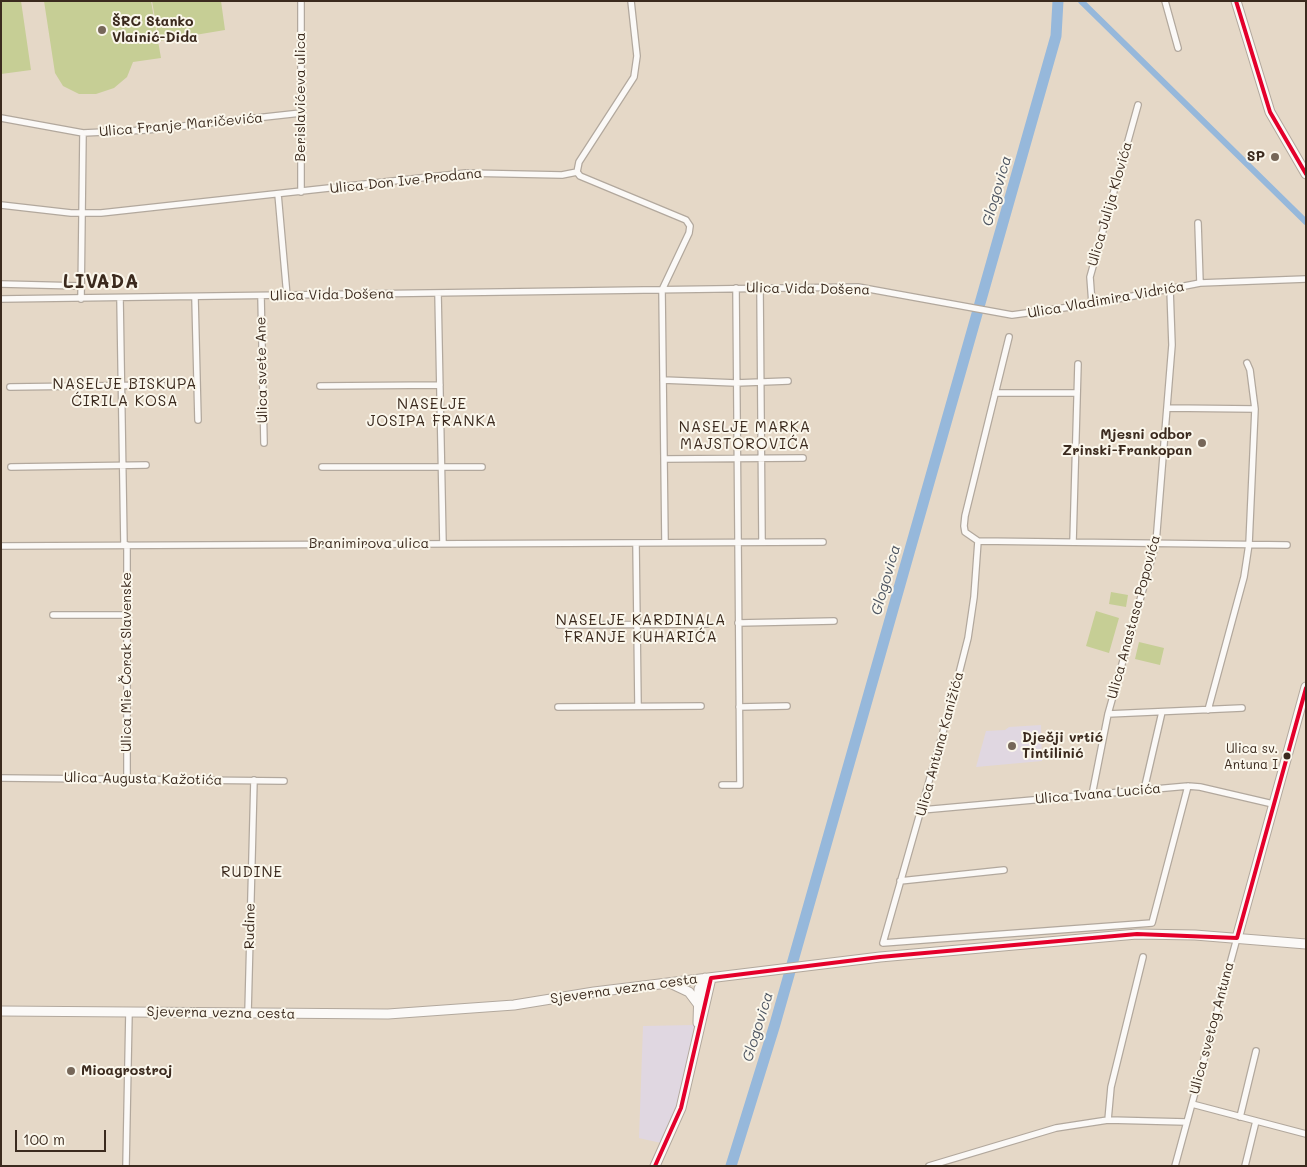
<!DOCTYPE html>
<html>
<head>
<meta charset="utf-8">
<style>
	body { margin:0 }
	#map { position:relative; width:1307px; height:1167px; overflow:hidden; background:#e5d8c7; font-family:Mali,sans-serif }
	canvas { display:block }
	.frame { position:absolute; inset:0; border:2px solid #3b2a1e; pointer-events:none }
	.scale { position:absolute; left:15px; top:1130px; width:91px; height:22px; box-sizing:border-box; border:2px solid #3b2a1e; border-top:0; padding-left:6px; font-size:15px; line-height:18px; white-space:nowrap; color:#3b2a1e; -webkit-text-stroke:4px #fbf7ec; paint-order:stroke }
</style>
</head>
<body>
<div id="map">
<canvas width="1307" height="1167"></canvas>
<div class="frame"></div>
<div class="scale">100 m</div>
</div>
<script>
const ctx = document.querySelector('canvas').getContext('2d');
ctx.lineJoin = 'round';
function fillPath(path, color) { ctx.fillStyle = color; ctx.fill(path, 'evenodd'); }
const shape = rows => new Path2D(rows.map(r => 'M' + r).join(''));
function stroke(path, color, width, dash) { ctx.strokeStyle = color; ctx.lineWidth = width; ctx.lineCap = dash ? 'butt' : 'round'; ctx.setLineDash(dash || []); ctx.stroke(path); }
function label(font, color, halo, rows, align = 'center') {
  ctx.font = font + ' Mali,sans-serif'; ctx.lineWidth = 4; ctx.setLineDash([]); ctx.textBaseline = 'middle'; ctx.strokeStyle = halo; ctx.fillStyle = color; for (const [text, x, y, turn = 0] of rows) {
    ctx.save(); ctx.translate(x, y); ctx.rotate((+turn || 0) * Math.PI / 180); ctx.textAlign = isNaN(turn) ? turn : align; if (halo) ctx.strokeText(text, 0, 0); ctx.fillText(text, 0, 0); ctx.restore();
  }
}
fillPath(shape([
	[1041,725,1042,761,976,767,986,731,1005,730,1009,727],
	[694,1025,690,1058,680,1098,661,1143,639,1138,643,1026]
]), '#e0d7e1');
fillPath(shape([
	[1,1,21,1,31,70,1,74],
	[44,1,151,1,161,58,133,62,127,77,114,88,96,94,79,94,63,86,55,73],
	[152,1,221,1,225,30,159,41],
	[1111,592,1128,595,1126,607,1109,604],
	[1096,611,1119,618,1109,653,1086,646],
	[1139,642,1164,648,1160,665,1135,659]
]), '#c6ce95');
stroke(shape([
	[1081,1,1306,222]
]), '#96b8db', 6);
stroke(shape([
	[731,1166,775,1024,1056,36,1058,1]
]), '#96b8db', 11);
const street = shape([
	[1165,1,1178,48],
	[1,118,83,133,147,130,301,113],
	[577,172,580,176,686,220,690,226,689,233,662,290,665,542],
	[577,172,579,162,634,77,637,56,631,1],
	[301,192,301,1],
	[278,194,287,296],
	[1,205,71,213,101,213,466,173,562,175,577,172],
	[1198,223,1200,283],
	[1,284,81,286],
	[760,288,762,541],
	[438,293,443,544],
	[261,296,264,443],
	[120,298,124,545],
	[195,298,198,420],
	[1,299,858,287,1012,315,1092,304,1200,283,1306,279],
	[81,299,83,133],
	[1092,304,1090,277,1138,105],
	[1009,337,965,516,964,526,965,532,978,541,1287,545],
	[663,380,736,383,788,381],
	[320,386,440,385],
	[10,387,162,385],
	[995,393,1076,393],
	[1167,408,1255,409],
	[664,459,803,458],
	[11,467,146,465],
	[322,467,482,467],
	[978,541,974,597,968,638,953,697,883,943,1152,923,1188,786],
	[1073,542,1078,364],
	[636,543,638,706],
	[127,545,127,779],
	[1,546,823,542],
	[53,615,127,615],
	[738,623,834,621],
	[559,625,707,624],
	[558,707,701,706],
	[739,707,787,706],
	[1208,710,1244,577,1249,544,1255,409,1250,370,1247,363],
	[1108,714,1242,708],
	[1,778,284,781],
	[722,785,740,785,736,288],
	[1144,790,1162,712],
	[1092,795,1108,714,1156,543,1172,345,1170,289],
	[922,810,1188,786,1200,787,1273,804],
	[900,881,1004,870],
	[248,1013,254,780],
	[1192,1104,1306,1134],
	[1240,1117,1256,1051],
	[1108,1120,1111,1087,1143,957],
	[126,1166,129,1012],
	[929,1166,1056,1128,1108,1120,1186,1122],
	[1175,1166,1237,938],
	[1245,1166,1256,1121]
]);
const secondary = shape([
	[1236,1,1270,112,1306,174],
	[1237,938,1306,687]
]);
const primary = shape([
	[672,984,689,992,698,1004],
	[1,1011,388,1014,514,1005,594,992,880,957,1137,934,1195,935,1306,944],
	[698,1023,699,989,705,978],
	[655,1166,681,1108,711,978]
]);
stroke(street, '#b2a89d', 8);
stroke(secondary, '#b2a89d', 11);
stroke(primary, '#b2a89d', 11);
stroke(street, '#fbf9f7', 5.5);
stroke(secondary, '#fbf9f7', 9);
stroke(primary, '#fbf9f7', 9);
stroke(shape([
	[1236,1,1270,112,1306,174],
	[655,1166,681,1108,711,978,880,957,1137,934,1237,938,1306,688]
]), '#e4002b', 4);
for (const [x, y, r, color] of [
	[102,30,5,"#766759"],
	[1275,157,5,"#766759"],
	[1202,443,5,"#766759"],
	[1012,746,5,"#766759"],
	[1287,756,4.5,"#3b2a1e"],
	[71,1071,5,"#766759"]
]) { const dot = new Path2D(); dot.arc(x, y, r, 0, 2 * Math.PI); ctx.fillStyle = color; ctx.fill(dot); stroke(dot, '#fbf7ec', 2); }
label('13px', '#3b2a1e', '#fbf7ec', [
	["Ulica sv.",1278,749],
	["Antuna I",1278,765]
], 'right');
label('bold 14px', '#3b2a1e', '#fbf7ec', [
	["ŠRC Stanko",112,22],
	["Vlainić-Dida",112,38],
	["SP",1265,157,"right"],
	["Mjesni odbor",1192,435,"right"],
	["Zrinski-Frankopan",1192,451,"right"],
	["Dječji vrtić",1022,738],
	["Tintilinić",1022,754],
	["Mioagrostroj",81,1071]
], 'left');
label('14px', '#3b2a1e', '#fbf7ec', [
	["Berislavićeva ulica",301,97,-90],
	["Ulica Franje Maričevića",181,125,-5],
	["Ulica Don Ive Prodana",406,181,-6],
	["Ulica Julija Klovića",1110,204,-74],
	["Ulica Vida Došena",808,289,1],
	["Ulica Vida Došena",332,295,-1],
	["Ulica Vladimira Vidrića",1106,300,-10],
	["Ulica svete Ane",262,370,-91],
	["Branimirova ulica",369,544],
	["Ulica Anastasa Popovića",1134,617,-75],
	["Ulica Mie Čorak Slavenske",127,662,-90],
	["Ulica Antuna Kanižića",940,744,-75],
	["Ulica Augusta Kažotića",143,779,1],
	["Ulica Ivana Lucića",1098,794,-5],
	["Rudine",250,926,-89],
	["Sjeverna vezna cesta",624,989,-8],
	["Sjeverna vezna cesta",221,1013,1],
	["Ulica svetog Antuna",1212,1028,-75]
]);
label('italic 15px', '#4f5763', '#fbf7ec', [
	["Glogovica",997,191,-74],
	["Glogovica",886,580,-74],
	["Glogovica",758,1027,-73]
]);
ctx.letterSpacing = '1px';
label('15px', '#3b2a1e', '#fbf7ec', [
	["NASELJE BISKUPA",125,384],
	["ĆIRILA KOSA",125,401],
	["NASELJE",432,404],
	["JOSIPA FRANKA",432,421],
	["NASELJE MARKA",745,427],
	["MAJSTOROVIĆA",745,444],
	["NASELJE KARDINALA",641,620],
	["FRANJE KUHARIĆA",641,637],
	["RUDINE",252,872]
]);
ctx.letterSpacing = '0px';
ctx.letterSpacing = '1px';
label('bold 19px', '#3b2a1e', '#fbf7ec', [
	["LIVADA",101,282]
]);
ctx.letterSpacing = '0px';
</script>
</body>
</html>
